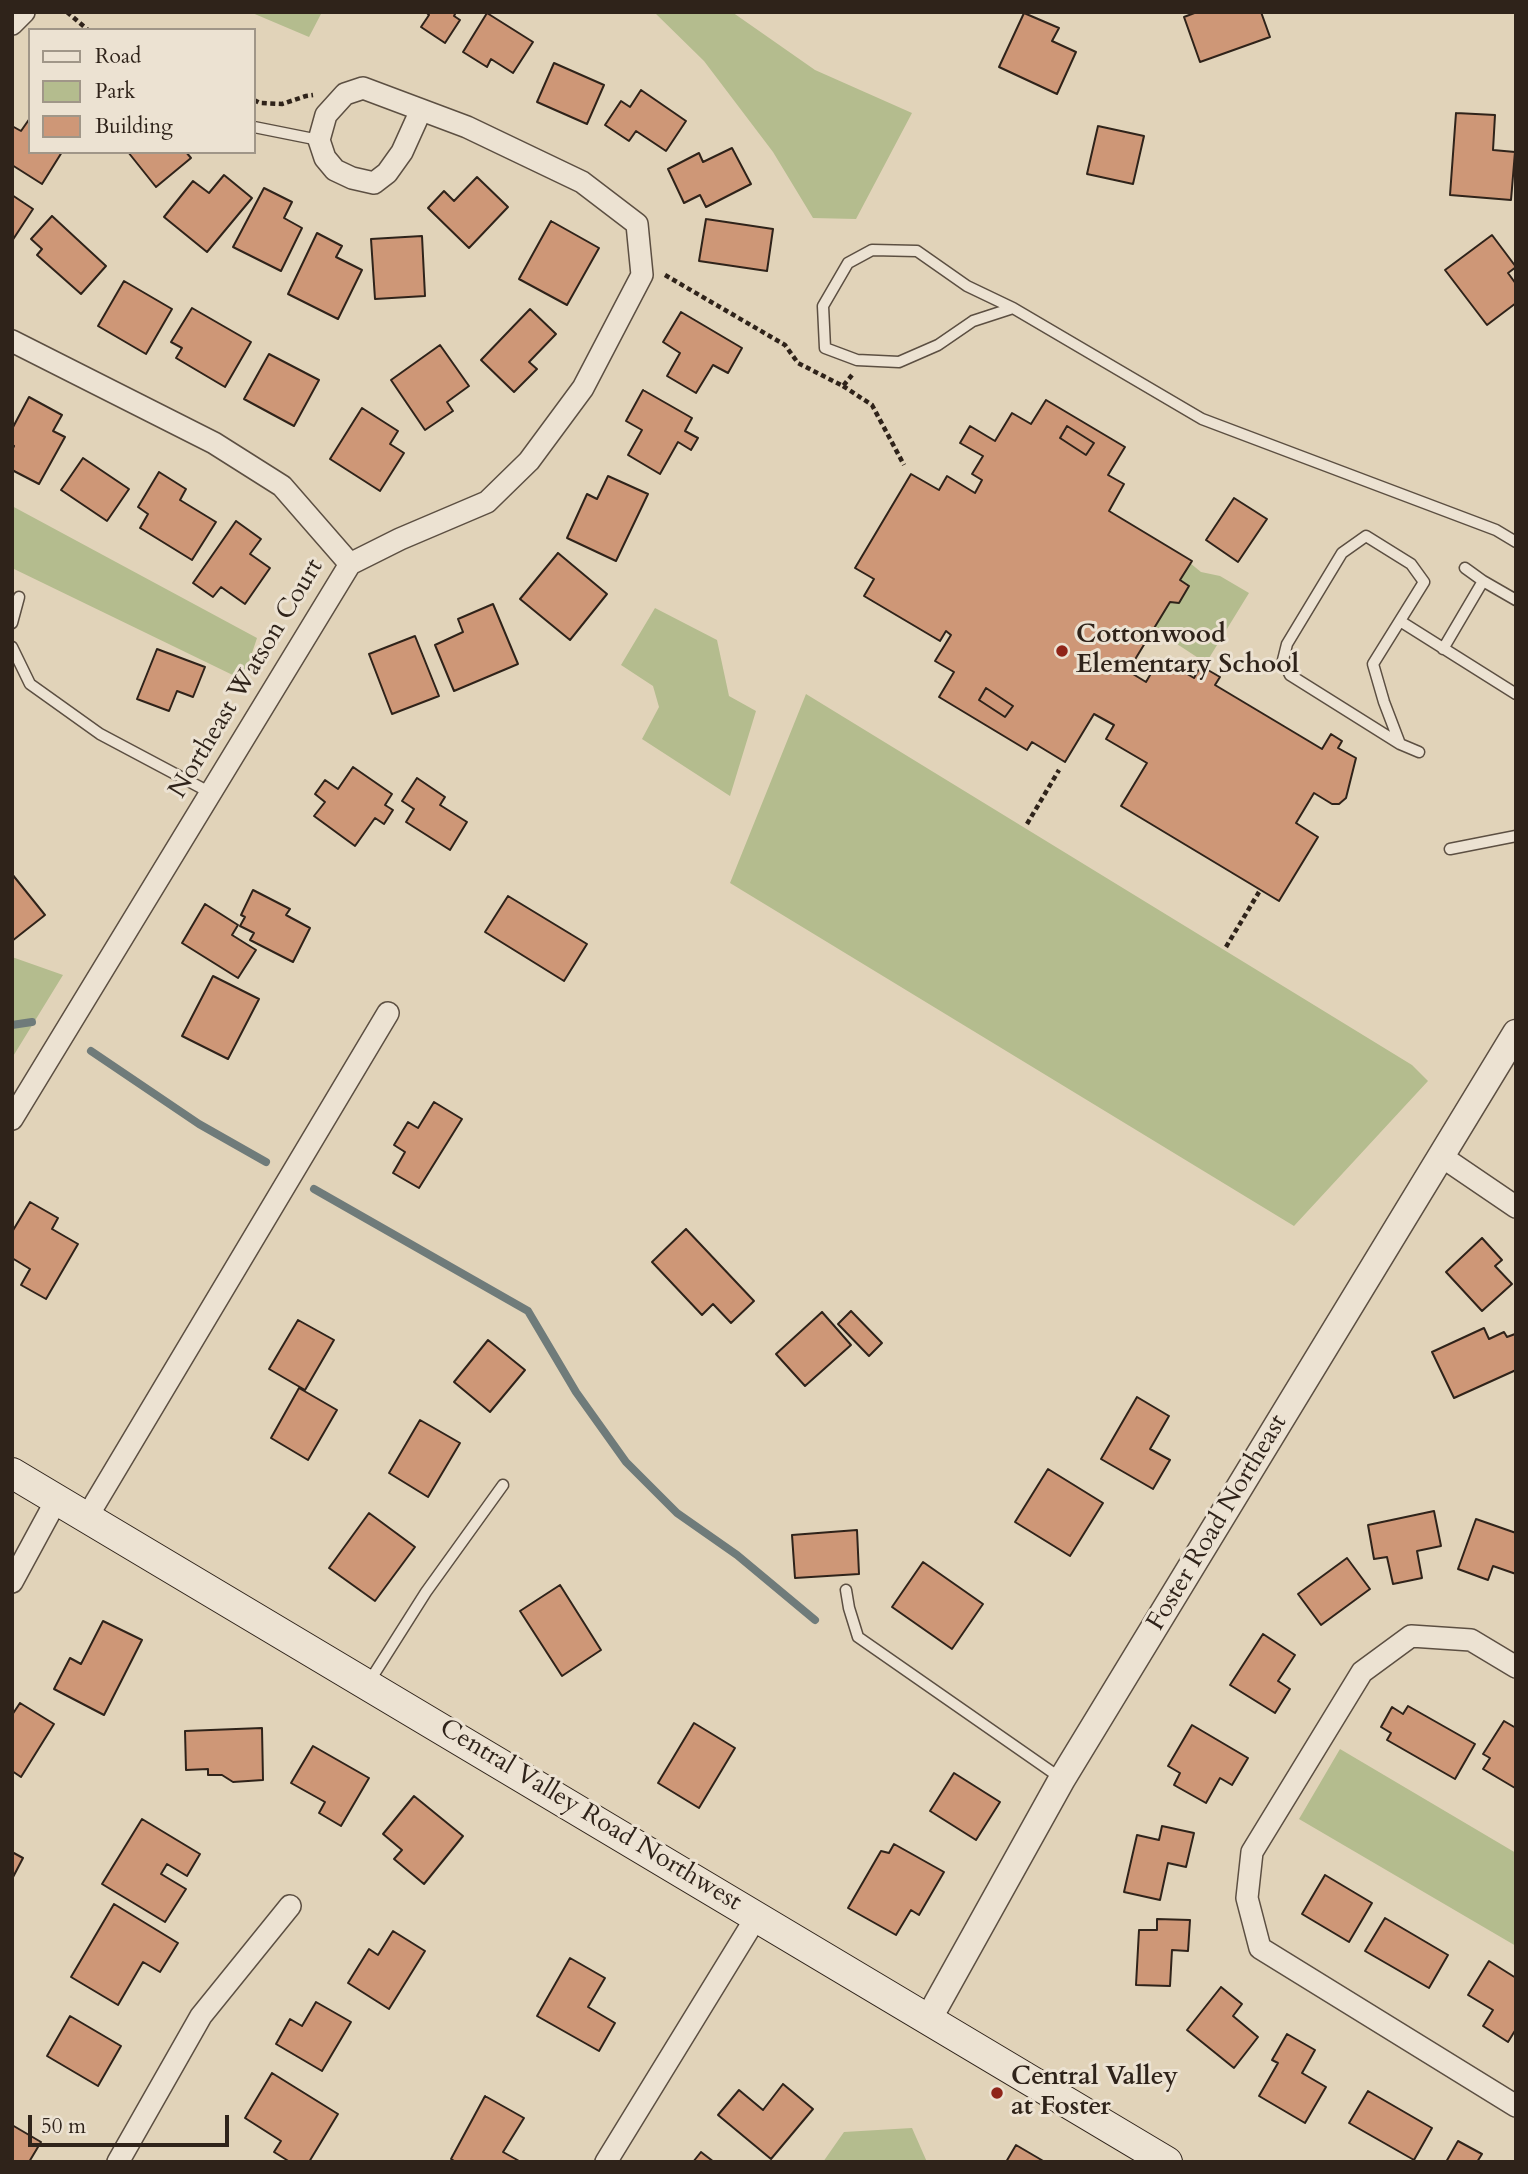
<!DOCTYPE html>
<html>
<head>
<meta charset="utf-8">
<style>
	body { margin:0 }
	#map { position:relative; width:1528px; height:2174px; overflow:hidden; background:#e1d3b9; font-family:Cardo,serif }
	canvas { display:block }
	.frame { position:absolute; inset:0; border:14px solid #2f231a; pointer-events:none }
	.legend { position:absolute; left:28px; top:28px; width:228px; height:126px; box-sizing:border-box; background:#ece2d2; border:2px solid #a09688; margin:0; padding:9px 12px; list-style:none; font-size:21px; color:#2f231a }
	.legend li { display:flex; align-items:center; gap:14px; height:35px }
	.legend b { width:35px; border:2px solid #a09688 }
	.scale { position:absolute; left:28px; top:2115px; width:201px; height:32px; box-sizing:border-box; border:4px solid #2f231a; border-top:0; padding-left:9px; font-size:21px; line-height:24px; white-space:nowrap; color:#2f231a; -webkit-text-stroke:5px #ece2d2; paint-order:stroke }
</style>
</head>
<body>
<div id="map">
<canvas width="1528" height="2174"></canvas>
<div class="frame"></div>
<ul class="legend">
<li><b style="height:9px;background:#ece2d2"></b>Road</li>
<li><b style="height:19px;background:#b4bc8e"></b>Park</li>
<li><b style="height:19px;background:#ce9777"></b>Building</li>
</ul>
<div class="scale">50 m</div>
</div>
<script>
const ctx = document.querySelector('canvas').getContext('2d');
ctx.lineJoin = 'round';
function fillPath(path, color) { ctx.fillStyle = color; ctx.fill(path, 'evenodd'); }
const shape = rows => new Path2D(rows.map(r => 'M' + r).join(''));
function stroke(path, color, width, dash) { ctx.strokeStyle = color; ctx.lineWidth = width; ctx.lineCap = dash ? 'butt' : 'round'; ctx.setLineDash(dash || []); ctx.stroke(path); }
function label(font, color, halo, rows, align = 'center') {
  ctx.font = font + ' Cardo,serif'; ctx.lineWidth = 6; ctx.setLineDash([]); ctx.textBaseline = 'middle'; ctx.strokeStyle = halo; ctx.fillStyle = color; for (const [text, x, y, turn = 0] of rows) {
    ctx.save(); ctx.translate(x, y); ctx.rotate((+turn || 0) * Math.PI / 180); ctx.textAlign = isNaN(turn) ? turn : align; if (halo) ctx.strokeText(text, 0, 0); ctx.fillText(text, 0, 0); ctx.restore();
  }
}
fillPath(shape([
	[250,12,322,12,309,37],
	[654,12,732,12,815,70,912,113,856,219,813,218,773,152,704,61],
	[12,506,257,638,243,680,12,568],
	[1190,563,1201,572,1220,576,1249,593,1206,663,1154,629,1170,602,1179,603,1189,586,1180,580],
	[655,608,717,640,729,696,756,711,730,796,642,739,659,707,653,686,621,665],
	[806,694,1412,1065,1428,1081,1294,1226,730,883],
	[12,957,63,975,12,1058],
	[1340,1749,1516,1853,1516,1946,1299,1819],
	[912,2128,927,2162,823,2162,844,2132]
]), '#b4bc8e');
stroke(shape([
	[12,1025,32,1022],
	[91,1051,199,1124,266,1162],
	[314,1189,528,1311,576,1392,626,1462,677,1513,737,1555,815,1620]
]), '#6f7b7a', 8);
const building = shape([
	[426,12,456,12,454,16,460,20,445,43,421,27,429,15,426,12],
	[1197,12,1261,12,1270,37,1200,62,1184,17,1197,12],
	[487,13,533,42,513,73,491,59,487,67,463,52,487,13],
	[1024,13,1059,28,1052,41,1076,52,1057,94,999,67,1024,13],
	[554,63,604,85,587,124,537,102,554,63],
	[641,90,686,121,666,151,636,131,629,141,605,125,621,101,630,107,641,90],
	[1456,113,1495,115,1493,150,1515,152,1511,200,1450,195,1456,113],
	[30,118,30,152,62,152,42,184,12,165,12,126,21,131,30,118],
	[1098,126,1144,136,1133,184,1087,174,1098,126],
	[732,148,751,184,706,207,700,195,684,203,668,169,699,153,703,162,732,148],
	[128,152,186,152,191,158,156,187,128,152],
	[224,175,252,198,207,252,164,217,193,181,209,193,224,175],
	[477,177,508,207,469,248,428,208,444,191,454,201,477,177],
	[264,188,292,202,284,218,302,228,281,271,233,247,264,188],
	[12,195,33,209,12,241,12,195],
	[52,216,106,266,81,294,37,255,42,249,31,239,52,216],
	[706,219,773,229,767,271,699,261,706,219],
	[551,221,599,248,567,305,519,279,551,221],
	[317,233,342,246,336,257,362,270,338,319,288,294,317,233],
	[1492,235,1516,267,1508,273,1516,284,1516,303,1487,325,1445,270,1492,235],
	[422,236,425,296,375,299,371,239,422,236],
	[124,281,172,309,146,354,98,326,124,281],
	[192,308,251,342,225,387,176,358,182,348,171,342,192,308],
	[530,309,556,334,529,362,537,369,514,392,481,360,530,309],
	[681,312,742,348,728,373,713,365,696,393,667,376,680,353,663,342,681,312],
	[440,345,469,386,447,402,453,411,425,430,391,380,440,345],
	[269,354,319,380,294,426,244,399,269,354],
	[643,390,692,418,685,431,698,438,691,450,678,442,660,474,628,455,642,430,626,421,643,390],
	[29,397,62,415,53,431,65,437,39,484,12,470,12,450,14,446,12,445,12,429,29,397],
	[1046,400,1125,447,1108,475,1124,484,1109,511,1192,561,1180,580,1189,586,1179,603,1170,602,1128,671,1146,682,1160,658,1194,678,1201,666,1220,677,1215,685,1322,749,1331,734,1342,741,1338,748,1356,758,1346,798,1339,804,1332,804,1314,793,1296,823,1318,837,1279,901,1121,806,1147,763,1106,739,1114,725,1094,714,1065,762,1032,742,1027,750,939,697,954,672,935,661,951,635,946,631,940,641,864,596,874,579,855,568,911,474,939,490,947,476,975,493,982,480,972,474,983,456,960,443,970,426,995,441,1012,413,1031,424,1046,400],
	[1067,426,1094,443,1086,455,1060,438,1067,426],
	[986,688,1013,706,1005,717,979,700,986,688],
	[1046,400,1125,447,1108,475,1124,484,1109,511,1192,561,1180,580,1189,586,1179,603,1170,602,1128,671,1146,682,1160,658,1194,678,1201,666,1220,677,1215,685,1322,749,1331,734,1342,741,1338,748,1356,758,1346,798,1339,804,1332,804,1314,793,1296,823,1318,837,1279,901,1121,806,1147,763,1106,739,1114,725,1094,714,1065,762,1032,742,1027,750,939,697,954,672,935,661,951,635,946,631,940,641,864,596,874,579,855,568,911,474,939,490,947,476,975,493,982,480,972,474,983,456,960,443,970,426,995,441,1012,413,1031,424,1046,400],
	[986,688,1013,706,1005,717,979,700,986,688],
	[1046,400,1125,447,1108,475,1124,484,1109,511,1192,561,1180,580,1189,586,1179,603,1170,602,1128,671,1146,682,1160,658,1194,678,1201,666,1220,677,1215,685,1322,749,1331,734,1342,741,1338,748,1356,758,1346,798,1339,804,1332,804,1314,793,1296,823,1318,837,1279,901,1121,806,1147,763,1106,739,1114,725,1094,714,1065,762,1032,742,1027,750,939,697,954,672,935,661,951,635,946,631,940,641,864,596,874,579,855,568,911,474,939,490,947,476,975,493,982,480,972,474,983,456,960,443,970,426,995,441,1012,413,1031,424,1046,400],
	[1067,426,1094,443,1086,455,1060,438,1067,426],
	[362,408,398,431,390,444,404,453,380,491,330,459,362,408],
	[83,458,129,489,107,521,61,490,83,458],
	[159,472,186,489,180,500,216,522,192,560,140,528,148,514,138,507,159,472],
	[608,476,648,494,616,561,567,538,587,494,597,499,608,476],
	[1234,498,1267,519,1238,562,1206,540,1234,498],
	[236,521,261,539,250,554,270,568,245,604,221,587,213,597,193,583,236,521],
	[558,553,607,594,570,640,520,599,558,553],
	[493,604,518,664,454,691,435,645,463,632,458,619,493,604],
	[415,636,439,696,392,714,369,654,415,636],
	[157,649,205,667,193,697,177,691,169,711,137,699,157,649],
	[353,767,392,794,385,805,393,810,384,824,375,818,355,846,314,816,325,802,315,794,325,780,338,789,353,767],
	[417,778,445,797,440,805,467,822,450,850,406,822,414,809,402,801,417,778],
	[12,874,45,915,12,941,12,874],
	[253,890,290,909,286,915,310,928,293,962,250,940,254,933,240,926,245,917,241,915,253,890],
	[508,896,587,944,564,981,485,932,508,896],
	[205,904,238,925,232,935,256,950,238,978,182,943,205,904],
	[213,976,259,999,228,1059,182,1036,213,976],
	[434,1102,462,1119,419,1188,393,1173,405,1152,394,1145,408,1122,418,1128,434,1102],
	[30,1202,58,1218,52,1229,78,1244,46,1299,21,1285,30,1269,12,1258,12,1232,30,1202],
	[686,1229,754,1301,731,1323,713,1304,702,1315,652,1262,686,1229],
	[1482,1238,1502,1260,1495,1266,1512,1284,1482,1311,1446,1272,1482,1238],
	[851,1311,882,1343,869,1356,838,1324,851,1311],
	[822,1312,851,1345,805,1386,776,1354,822,1312],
	[298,1320,334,1340,305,1390,269,1369,298,1320],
	[1484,1328,1489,1339,1504,1332,1507,1337,1515,1334,1516,1370,1454,1398,1432,1352,1484,1328],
	[488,1340,525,1370,490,1412,454,1382,488,1340],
	[299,1388,337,1410,308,1460,271,1438,299,1388],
	[1137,1397,1169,1416,1150,1449,1170,1460,1153,1489,1101,1459,1137,1397],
	[420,1420,460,1443,428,1497,389,1473,420,1420],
	[1048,1469,1103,1503,1070,1556,1015,1522,1048,1469],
	[1434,1511,1441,1546,1417,1551,1422,1578,1393,1584,1387,1557,1374,1559,1368,1525,1434,1511],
	[369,1513,415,1547,375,1601,329,1568,369,1513],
	[1476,1519,1516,1533,1516,1574,1493,1566,1488,1580,1458,1569,1476,1519],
	[857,1530,859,1574,795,1578,792,1535,857,1530],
	[1347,1558,1370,1589,1321,1625,1298,1594,1347,1558],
	[923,1562,983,1604,952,1649,892,1607,923,1562],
	[560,1585,601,1650,562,1676,520,1611,560,1585],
	[103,1621,142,1640,104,1715,54,1689,70,1658,81,1664,103,1621],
	[1263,1634,1295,1655,1278,1681,1290,1689,1275,1713,1230,1685,1263,1634],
	[20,1703,54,1724,21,1777,12,1771,12,1715,20,1703],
	[1408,1706,1475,1744,1455,1779,1387,1740,1391,1733,1381,1727,1392,1707,1403,1714,1408,1706],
	[1504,1721,1516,1728,1515,1788,1483,1769,1490,1758,1483,1754,1504,1721],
	[694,1723,735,1748,699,1808,658,1783,694,1723],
	[1192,1725,1248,1758,1232,1785,1220,1778,1206,1803,1174,1785,1180,1773,1168,1766,1192,1725],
	[262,1728,263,1780,233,1782,222,1775,208,1775,208,1769,186,1770,185,1731,262,1728],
	[313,1746,369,1778,341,1826,319,1813,325,1802,291,1783,313,1746],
	[954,1773,1000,1802,976,1840,930,1811,954,1773],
	[414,1796,463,1836,424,1884,394,1859,402,1850,383,1834,414,1796],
	[142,1819,200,1854,187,1876,167,1864,161,1874,186,1889,165,1922,102,1884,142,1819],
	[1162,1826,1194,1833,1186,1867,1168,1863,1160,1900,1124,1892,1137,1835,1159,1840,1162,1826],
	[894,1844,944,1872,919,1915,911,1910,896,1935,848,1908,881,1851,889,1853,894,1844],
	[12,1852,23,1858,12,1879,12,1852],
	[1325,1875,1372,1903,1349,1942,1302,1914,1325,1875],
	[114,1904,178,1943,160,1972,143,1962,118,2005,71,1977,114,1904],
	[1385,1918,1448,1955,1429,1988,1365,1951,1385,1918],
	[1157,1919,1190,1920,1188,1951,1172,1950,1170,1986,1136,1985,1139,1930,1157,1930,1157,1919],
	[393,1931,425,1951,389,2009,348,1983,369,1949,378,1955,393,1931],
	[570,1958,605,1978,588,2007,615,2023,599,2051,537,2016,570,1958],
	[1489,1961,1516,1978,1516,2029,1508,2042,1483,2026,1493,2010,1468,1995,1489,1961],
	[1221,1987,1242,2004,1233,2016,1258,2037,1234,2068,1187,2030,1221,1987],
	[316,2002,351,2022,322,2071,276,2044,290,2019,302,2026,316,2002],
	[70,2016,121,2046,98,2086,47,2056,70,2016],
	[1287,2034,1315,2050,1302,2073,1326,2087,1305,2123,1259,2096,1278,2063,1272,2060,1287,2034],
	[272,2073,338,2114,309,2162,290,2162,274,2152,281,2141,245,2118,272,2073],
	[783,2084,813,2109,771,2159,718,2115,739,2090,763,2110,783,2084],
	[1368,2091,1432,2128,1414,2160,1349,2123,1368,2091],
	[485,2096,524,2118,503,2152,521,2162,456,2162,451,2159,485,2096],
	[12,2125,41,2142,29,2162,12,2162,12,2125],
	[1458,2141,1482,2154,1477,2162,1446,2162,1458,2141],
	[1016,2145,1045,2162,1006,2162,1016,2145],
	[701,2152,714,2162,693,2162,701,2152]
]);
fillPath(building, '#ce9777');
stroke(building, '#2f231a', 2);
const service = shape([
	[254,127,319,140],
	[1013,308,973,321,938,345,899,362,857,360,825,348,823,306,848,263,872,250,917,251,967,286,1013,308,1202,419,1496,530,1516,542],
	[1465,568,1483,581],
	[1400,621,1516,694],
	[12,623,19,597],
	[12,647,30,684,100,734,211,793],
	[1443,649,1483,581,1516,600],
	[1400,744,1384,702,1373,664,1424,582,1411,564,1366,536,1342,553,1287,644,1283,660,1290,675,1400,744,1419,752],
	[1450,849,1516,836],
	[846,1590,849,1608,858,1637,1062,1779],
	[369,1682,426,1592,503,1485]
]);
const minor = shape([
	[12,24,24,12],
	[12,341,214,443,282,486,350,564],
	[12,1119,350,564,400,539,487,502,529,461,583,388,642,275,637,224,582,182,467,127,363,88,345,94,326,115,319,140,325,158,335,170,352,178,374,183,387,173,402,152,421,110],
	[1441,1156,1516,1207],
	[87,1517,388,1013],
	[12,1582,57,1499],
	[1516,1667,1471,1640,1411,1636,1362,1672,1252,1852,1247,1898,1260,1948,1516,2106],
	[118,2162,201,2016,290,1906],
	[606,2162,757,1916]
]);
const tertiary = shape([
	[929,2018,1062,1779,1516,1033]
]);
const secondary = shape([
	[12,1473,1167,2162]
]);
stroke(service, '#5c4f42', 13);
stroke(minor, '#5c4f42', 24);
stroke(tertiary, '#5c4f42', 29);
stroke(secondary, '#2f231a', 32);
stroke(shape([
	[67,12,88,30],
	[254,100,260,103,282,104,306,96,313,95],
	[665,275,785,345,798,363,843,386,852,375],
	[843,386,872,405,904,465],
	[1027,824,1059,770],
	[1226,947,1259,892]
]), '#2f231a', 4.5, [5, 3.5]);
stroke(service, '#ece2d2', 10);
stroke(minor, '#ece2d2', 21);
stroke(tertiary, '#ece2d2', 26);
stroke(secondary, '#ece2d2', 30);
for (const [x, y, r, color] of [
	[1062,651,7,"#8f2418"],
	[997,2093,7,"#8f2418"]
]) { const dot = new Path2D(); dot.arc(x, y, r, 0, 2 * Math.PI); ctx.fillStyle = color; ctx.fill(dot); stroke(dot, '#ece2d2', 2.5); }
label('bold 26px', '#2f231a', '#ece2d2', [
	["Cottonwood",1076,636],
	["Elementary School",1076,666],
	["Central Valley",1011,2078],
	["at Foster",1011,2108]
], 'left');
label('26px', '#2f231a', '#ece2d2', [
	["Northeast Watson Court",247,679,-59],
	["Foster Road Northeast",1218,1523,-59],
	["Central Valley Road Northwest",590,1816,31]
]);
</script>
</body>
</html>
